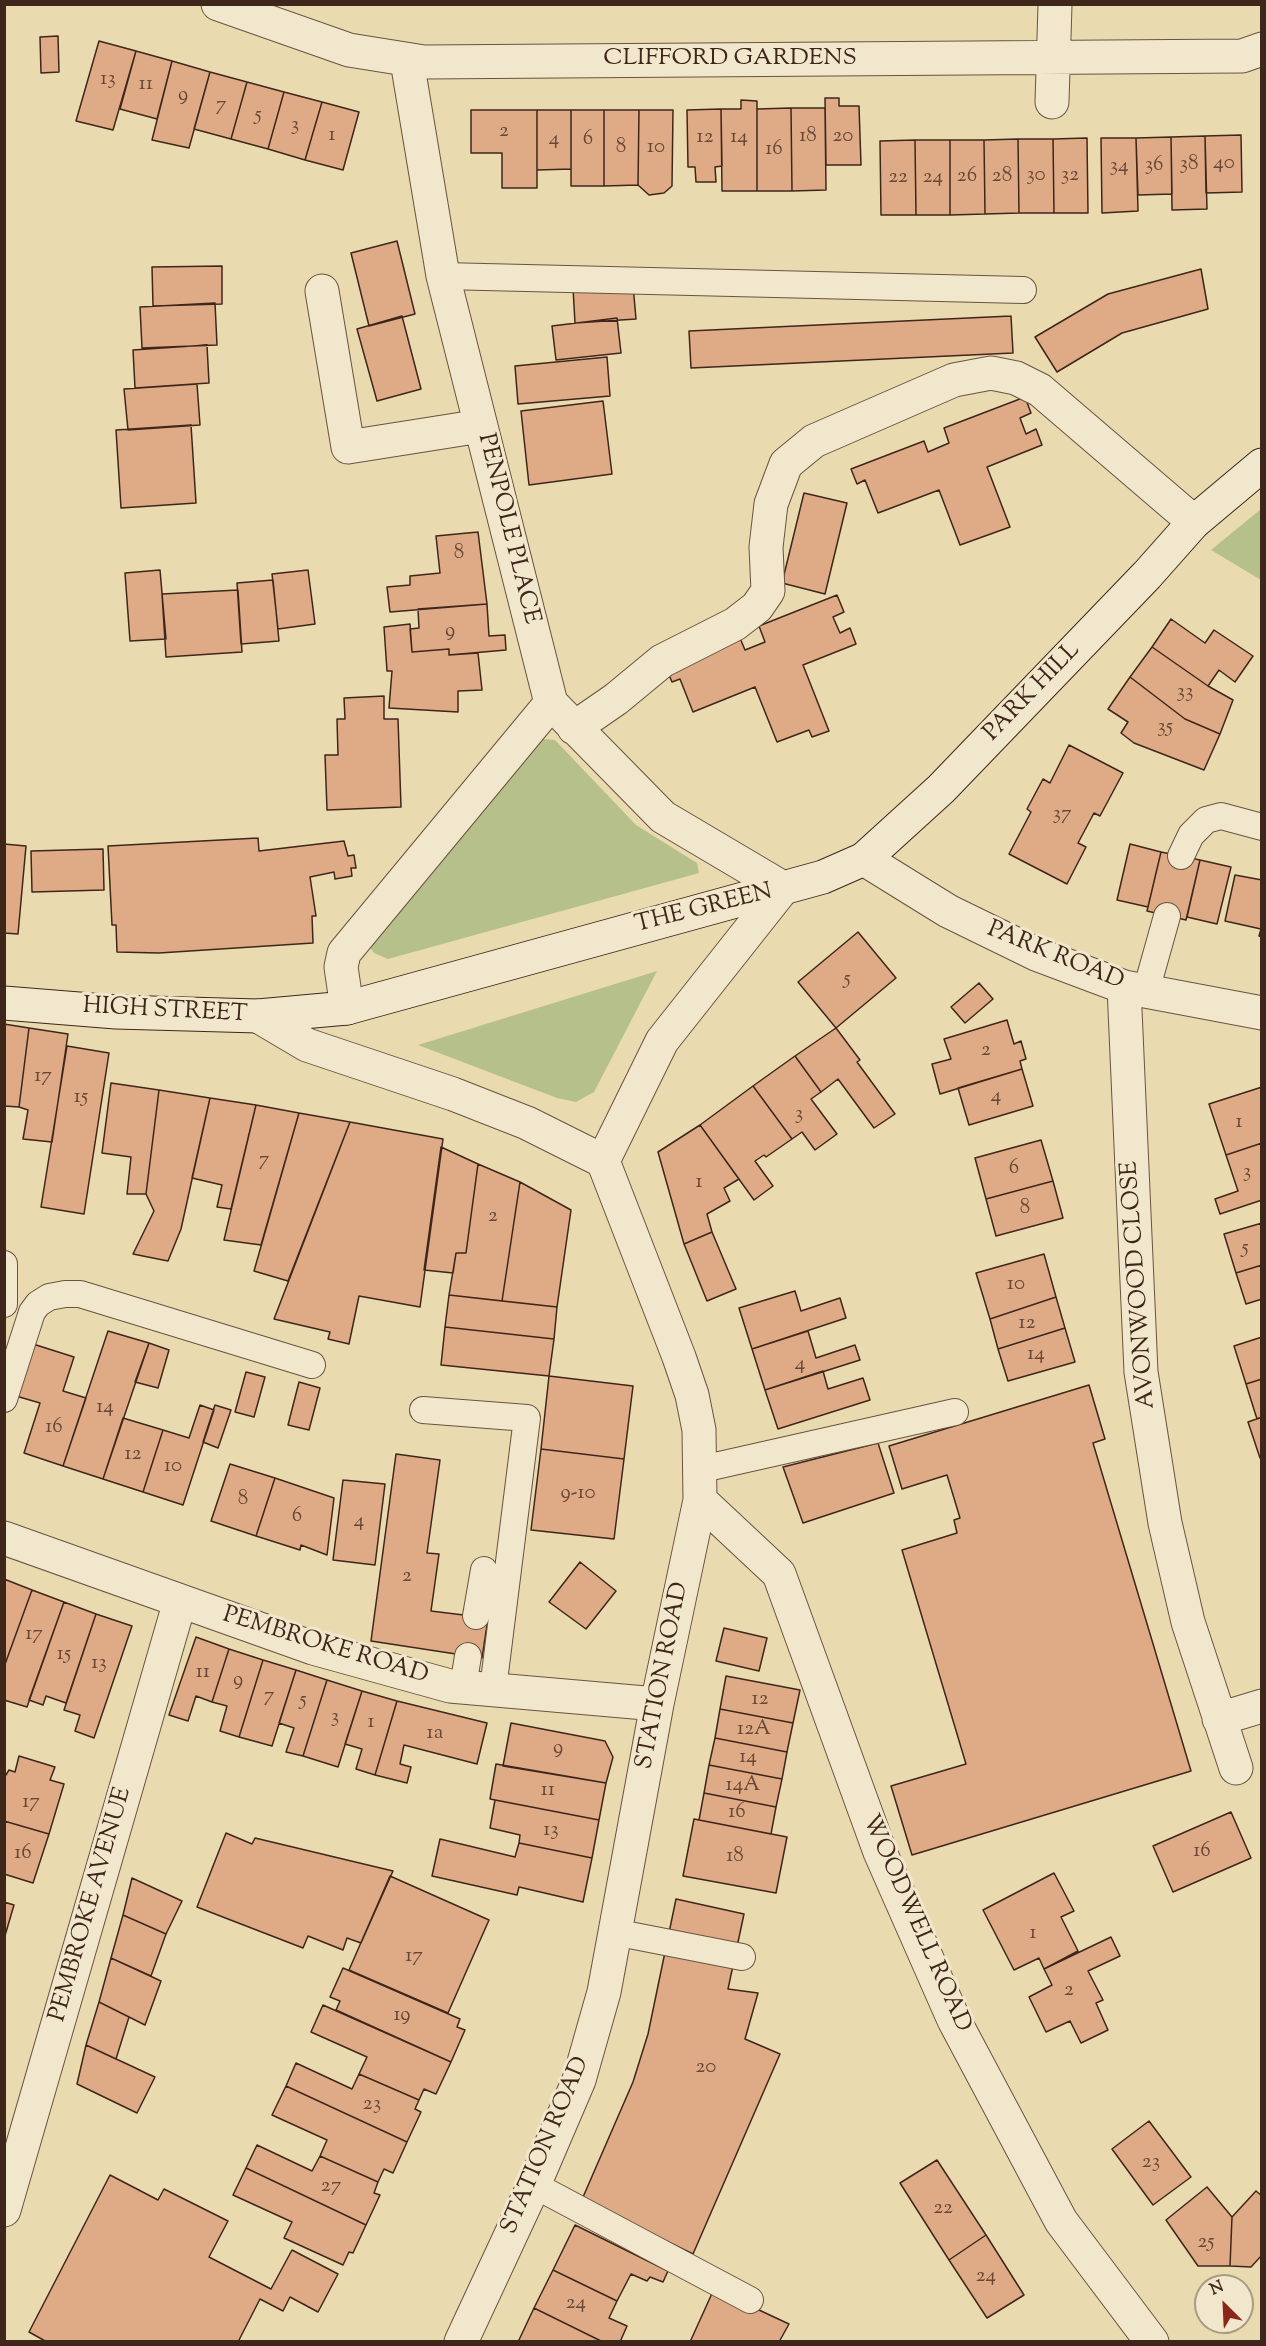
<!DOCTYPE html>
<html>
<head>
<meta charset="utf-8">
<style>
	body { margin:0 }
	#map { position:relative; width:1266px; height:2346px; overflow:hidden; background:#e9dab0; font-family:"Sorts Mill Goudy",serif }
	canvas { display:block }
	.frame { position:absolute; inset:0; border:6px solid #3f261a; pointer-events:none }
	.north { position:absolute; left:1194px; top:2274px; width:60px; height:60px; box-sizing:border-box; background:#f1e7cc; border:2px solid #aa9a85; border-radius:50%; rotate:336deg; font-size:16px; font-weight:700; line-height:24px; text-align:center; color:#3f261a }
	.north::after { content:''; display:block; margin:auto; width:21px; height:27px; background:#8f2418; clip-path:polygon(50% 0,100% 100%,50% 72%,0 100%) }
</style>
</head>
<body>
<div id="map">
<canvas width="1266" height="2346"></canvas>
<div class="frame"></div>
<div class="north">N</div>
</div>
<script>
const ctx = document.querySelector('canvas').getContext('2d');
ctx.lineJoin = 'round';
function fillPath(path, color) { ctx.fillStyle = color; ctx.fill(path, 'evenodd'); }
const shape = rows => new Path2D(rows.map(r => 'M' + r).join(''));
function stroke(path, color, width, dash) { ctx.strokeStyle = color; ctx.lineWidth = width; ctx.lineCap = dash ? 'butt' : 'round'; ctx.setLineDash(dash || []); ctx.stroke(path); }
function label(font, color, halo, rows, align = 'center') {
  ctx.font = font + ' "Sorts Mill Goudy",serif'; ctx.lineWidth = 6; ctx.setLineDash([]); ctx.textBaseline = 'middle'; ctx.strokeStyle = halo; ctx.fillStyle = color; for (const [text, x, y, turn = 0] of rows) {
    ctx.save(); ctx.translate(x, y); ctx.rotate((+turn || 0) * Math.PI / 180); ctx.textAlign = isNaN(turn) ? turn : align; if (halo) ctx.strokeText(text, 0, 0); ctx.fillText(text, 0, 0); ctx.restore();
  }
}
fillPath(shape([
	[1261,509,1261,580,1211,550],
	[543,739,555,740,636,825,697,863,699,873,388,959,374,953,369,946,533,746],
	[657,971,594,1092,576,1102,557,1098,418,1045]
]), '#b6c08b');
const building = shape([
	[58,36,59,72,41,73,40,37,58,36],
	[99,41,136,51,113,130,76,121,99,41],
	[136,51,172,61,157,119,120,109,136,51],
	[172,61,210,72,189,148,152,140,172,61],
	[210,72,247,82,231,139,194,129,210,72],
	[247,82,284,92,268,149,231,139,247,82],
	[284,92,322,102,305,160,268,149,284,92],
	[825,98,839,98,839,106,859,106,861,165,826,165,825,98],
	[741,100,757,101,757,191,722,191,721,109,741,109,741,100],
	[322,102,359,112,343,170,305,160,322,102],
	[791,108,825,108,826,190,792,191,791,108],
	[791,108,792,191,757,191,757,109,791,108],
	[721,109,722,166,715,167,716,182,696,182,695,167,688,167,687,110,721,109],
	[471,110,537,110,537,188,502,188,502,153,471,153,471,110],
	[537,110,571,110,571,169,537,170,537,110],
	[571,110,604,110,604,186,571,186,571,110],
	[604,110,639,110,638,185,604,186,604,110],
	[639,110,673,110,672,186,664,193,649,195,638,185,639,110],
	[1241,135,1242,192,1206,193,1205,136,1241,135],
	[1205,136,1207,209,1172,210,1171,137,1205,136],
	[1171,137,1172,194,1138,195,1136,138,1171,137],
	[1087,138,1088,213,1054,213,1053,139,1087,138],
	[1101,138,1136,138,1138,211,1102,213,1101,138],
	[1018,139,1053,139,1054,213,1019,213,1018,139],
	[1018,139,1019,213,985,214,984,140,1018,139],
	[915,140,950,140,950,215,916,215,915,140],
	[915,140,916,215,881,215,880,141,915,140],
	[950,140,984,140,985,214,950,215,950,140],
	[397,241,415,314,369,326,351,253,397,241],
	[222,266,222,304,153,306,152,267,222,266],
	[1201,269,1208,309,1122,333,1057,372,1035,337,1108,294,1201,269],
	[633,285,636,319,575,323,573,288,633,285],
	[215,303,217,345,142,348,140,307,215,303],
	[402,316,421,389,377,401,357,329,402,316],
	[1011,316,1013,353,691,368,689,331,1011,316],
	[617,318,621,353,556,360,552,326,617,318],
	[207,345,209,383,135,388,133,350,207,345],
	[607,357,610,396,518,404,515,366,607,357],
	[197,384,200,425,128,430,124,389,197,384],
	[1025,397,1031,413,1020,418,1026,434,1036,429,1042,445,987,467,1010,527,960,545,939,490,878,513,865,480,857,484,851,469,924,441,928,452,949,443,944,428,1025,397],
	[603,401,612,474,529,485,521,411,603,401],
	[191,425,196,503,121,508,116,430,191,425],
	[804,493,847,503,825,594,782,583,804,493],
	[478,532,487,604,390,612,387,587,410,585,410,576,440,573,436,536,478,532],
	[160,570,166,639,130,641,125,573,160,570],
	[308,570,315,624,278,629,272,574,308,570],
	[273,580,279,641,241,644,237,583,273,580],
	[238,590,242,652,166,657,162,594,238,590],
	[837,595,844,612,833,617,840,633,850,628,856,644,803,665,829,731,812,737,809,730,777,742,755,687,693,712,680,679,672,682,666,668,740,638,745,650,765,642,759,626,837,595],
	[487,604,489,636,505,635,506,650,449,655,449,649,412,652,410,629,419,628,418,609,487,604],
	[1171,619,1205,643,1214,630,1253,656,1235,682,1219,670,1208,686,1152,647,1171,619],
	[410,624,412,652,449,649,449,655,478,653,482,690,458,691,458,712,389,708,392,671,387,671,384,627,410,624],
	[1152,647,1208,686,1233,700,1220,734,1185,719,1130,677,1152,647],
	[1130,677,1185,719,1220,734,1204,770,1134,743,1121,733,1128,722,1108,709,1130,677],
	[384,696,384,719,398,719,401,807,327,810,325,755,338,755,337,719,345,719,344,698,384,696],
	[1069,745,1123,773,1100,816,1094,813,1078,843,1086,847,1067,884,1009,854,1031,812,1027,809,1043,779,1050,783,1069,745],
	[258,838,259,851,344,841,348,856,354,855,356,868,351,868,352,876,335,879,334,872,310,877,316,916,312,916,313,943,159,953,117,952,116,925,112,925,108,846,258,838],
	[4,844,26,846,18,934,4,933,4,844],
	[1130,844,1161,852,1148,907,1117,900,1130,844],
	[103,849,104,890,32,892,31,851,103,849],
	[1161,852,1200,860,1186,920,1147,911,1161,852],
	[1200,860,1231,867,1217,924,1187,917,1200,860],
	[1235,875,1262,880,1262,937,1259,936,1261,929,1225,921,1235,875],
	[858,932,896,978,836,1028,798,982,858,932],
	[979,983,993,999,965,1023,951,1007,979,983],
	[1007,1020,1014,1044,1021,1041,1026,1059,1020,1061,1022,1069,940,1094,932,1064,951,1059,944,1039,1007,1020],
	[4,1024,29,1028,19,1107,4,1106,4,1024],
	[29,1028,68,1034,52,1142,23,1139,28,1110,19,1107,29,1028],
	[836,1028,860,1060,857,1062,895,1114,874,1128,838,1079,821,1092,795,1056,836,1028],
	[67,1046,109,1053,84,1214,41,1207,67,1046],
	[795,1056,821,1092,811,1099,837,1134,815,1150,802,1132,792,1139,753,1086,795,1056],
	[1022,1069,1033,1106,969,1125,958,1088,1022,1069],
	[111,1083,159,1090,146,1194,127,1194,131,1157,102,1153,111,1083],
	[753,1086,792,1139,766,1157,764,1155,755,1161,773,1186,754,1200,700,1125,753,1086],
	[1262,1087,1262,1143,1226,1155,1209,1104,1262,1087],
	[159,1090,210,1098,181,1229,168,1261,133,1254,154,1211,146,1194,159,1090],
	[210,1098,256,1105,231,1209,217,1207,222,1185,192,1178,210,1098],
	[256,1105,299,1113,261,1245,224,1240,256,1105],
	[299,1113,350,1122,288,1281,254,1271,299,1113],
	[350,1122,443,1139,420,1307,359,1296,349,1344,328,1339,330,1332,274,1319,350,1122],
	[700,1125,739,1179,724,1188,730,1201,707,1214,712,1232,684,1244,658,1152,700,1125],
	[1041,1140,1053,1181,986,1199,975,1158,1041,1140],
	[1262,1143,1262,1200,1220,1214,1215,1199,1238,1191,1226,1155,1262,1143],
	[441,1147,478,1164,466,1253,456,1253,453,1273,424,1270,441,1147],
	[478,1164,520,1182,502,1301,449,1295,456,1253,466,1253,478,1164],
	[1053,1181,1063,1218,996,1236,986,1199,1053,1181],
	[520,1182,571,1210,557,1307,502,1301,520,1182],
	[1262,1223,1262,1265,1236,1273,1224,1234,1262,1223],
	[712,1232,736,1289,707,1301,684,1244,712,1232],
	[1044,1254,1056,1297,990,1319,976,1273,1044,1254],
	[1262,1265,1262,1299,1246,1304,1236,1273,1262,1265],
	[795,1291,801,1311,840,1298,846,1318,752,1349,739,1308,795,1291],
	[449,1295,557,1307,554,1339,445,1327,449,1295],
	[1056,1297,1065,1328,998,1349,990,1319,1056,1297],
	[445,1327,554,1339,549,1376,441,1365,445,1327],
	[1065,1328,1075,1362,1008,1381,998,1349,1065,1328],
	[108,1331,149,1343,103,1479,63,1466,108,1331],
	[808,1331,816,1358,855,1345,860,1360,765,1390,752,1349,808,1331],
	[1262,1337,1262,1379,1246,1384,1234,1346,1262,1337],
	[149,1343,169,1350,158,1388,135,1382,149,1343],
	[33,1344,74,1357,63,1391,86,1398,63,1466,24,1453,40,1403,16,1396,33,1344],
	[823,1371,828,1389,863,1378,870,1400,778,1429,765,1390,823,1371],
	[246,1372,265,1377,254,1417,235,1412,246,1372],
	[549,1376,633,1386,624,1459,541,1449,549,1376],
	[1262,1379,1262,1417,1257,1419,1246,1384,1262,1379],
	[299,1382,320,1388,309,1430,288,1425,299,1382],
	[1089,1385,1105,1439,1093,1443,1191,1771,912,1855,891,1786,966,1764,902,1550,957,1533,954,1520,960,1518,947,1475,902,1489,889,1446,1089,1385],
	[200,1405,214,1410,183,1505,143,1492,163,1430,189,1438,200,1405],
	[215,1405,231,1410,218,1448,203,1442,215,1405],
	[1262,1417,1262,1457,1260,1458,1248,1422,1262,1417],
	[123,1418,163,1430,143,1492,103,1479,123,1418],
	[878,1443,894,1493,803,1523,783,1467,878,1443],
	[541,1449,624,1459,614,1539,531,1530,541,1449],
	[396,1454,440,1460,427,1553,439,1554,431,1611,488,1618,482,1658,371,1641,396,1454],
	[230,1464,275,1478,256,1536,211,1521,230,1464],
	[275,1478,334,1498,327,1555,301,1545,300,1550,256,1536,275,1478],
	[343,1480,385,1484,375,1565,333,1560,343,1480],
	[580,1562,616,1591,586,1629,549,1602,580,1562],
	[4,1579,32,1590,4,1667,4,1579],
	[32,1590,64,1602,27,1707,4,1700,4,1667,32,1590],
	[64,1602,96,1614,66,1703,46,1696,43,1705,29,1700,64,1602],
	[96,1614,132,1626,94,1738,75,1731,80,1715,64,1710,96,1614],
	[724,1628,767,1638,759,1671,716,1661,724,1628],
	[196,1637,229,1649,212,1702,196,1696,188,1721,169,1715,196,1637],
	[229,1649,263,1660,239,1737,220,1731,227,1706,212,1702,229,1649],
	[263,1660,296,1670,272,1746,239,1737,263,1660],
	[296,1670,327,1680,303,1756,286,1752,294,1728,279,1723,296,1670],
	[726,1676,800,1690,793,1723,720,1709,726,1676],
	[327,1680,362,1691,338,1767,303,1756,327,1680],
	[362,1691,397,1701,375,1775,356,1769,362,1749,345,1744,362,1691],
	[397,1701,487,1723,477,1764,404,1745,400,1764,411,1767,407,1783,375,1775,397,1701],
	[720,1709,793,1723,787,1752,715,1738,720,1709],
	[511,1723,605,1741,613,1757,606,1783,503,1766,511,1723],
	[715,1738,787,1752,782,1779,709,1765,715,1738],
	[19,1756,55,1767,50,1780,64,1784,49,1834,4,1821,4,1778,9,1770,15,1772,19,1756],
	[496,1764,606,1783,599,1820,490,1799,496,1764],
	[709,1765,782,1779,776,1807,704,1793,709,1765],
	[704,1793,776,1807,771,1834,699,1820,704,1793],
	[495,1800,599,1820,592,1858,519,1843,520,1835,490,1828,495,1800],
	[1231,1812,1251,1858,1173,1892,1153,1846,1231,1812],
	[694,1819,787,1837,776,1893,683,1876,694,1819],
	[4,1821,49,1834,33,1883,4,1874,4,1821],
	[226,1833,252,1844,255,1838,393,1871,361,1943,347,1938,343,1950,308,1936,303,1948,197,1907,226,1833],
	[440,1839,515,1857,519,1843,592,1858,583,1902,519,1887,517,1895,432,1876,440,1839],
	[1054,1873,1074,1911,1061,1917,1078,1951,1044,1969,1039,1958,1014,1970,983,1910,1054,1873],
	[390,1876,489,1920,448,2013,349,1970,390,1876],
	[132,1878,182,1901,166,1934,123,1915,132,1878],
	[676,1899,744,1914,728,1989,758,1993,745,2039,780,2054,693,2254,631,2224,580,2204,633,2082,648,2034,676,1899],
	[4,1902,14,1905,4,1939,4,1902],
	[123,1915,166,1934,151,1976,111,1958,123,1915],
	[1111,1937,1120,1956,1088,1971,1103,2000,1096,2003,1108,2030,1081,2043,1070,2021,1046,2032,1029,1997,1052,1985,1044,1969,1111,1937],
	[111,1958,161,1981,145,2025,99,2002,111,1958],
	[343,1968,460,2019,457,2027,465,2030,451,2062,336,2010,340,2001,330,1997,343,1968],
	[99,2002,129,2017,116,2059,86,2045,99,2002],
	[323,2005,451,2062,436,2094,424,2089,419,2100,359,2074,367,2057,311,2032,323,2005],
	[86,2045,155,2077,137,2113,77,2084,86,2045],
	[296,2063,352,2089,359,2074,419,2100,415,2109,421,2112,407,2142,286,2086,296,2063],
	[286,2086,407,2142,393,2173,384,2169,378,2182,320,2156,327,2140,272,2115,286,2086],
	[1149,2121,1191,2177,1153,2205,1112,2149,1149,2121],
	[257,2145,312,2171,320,2156,378,2182,374,2193,380,2195,366,2225,246,2168,257,2145],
	[937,2160,986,2235,949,2260,900,2183,937,2160],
	[246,2168,366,2225,353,2253,349,2252,343,2265,284,2238,292,2222,233,2195,246,2168],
	[110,2175,158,2200,164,2189,228,2221,209,2257,271,2289,292,2250,338,2274,318,2312,290,2297,283,2311,260,2299,238,2342,47,2342,29,2332,110,2175],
	[1207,2187,1232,2217,1230,2266,1198,2266,1166,2220,1207,2187],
	[1256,2191,1262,2196,1262,2255,1251,2267,1230,2266,1232,2217,1256,2191],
	[575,2225,668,2271,663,2282,650,2277,647,2281,631,2274,617,2301,553,2270,575,2225],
	[986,2235,1024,2295,987,2318,949,2260,986,2235],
	[553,2270,617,2301,609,2318,627,2326,620,2342,603,2342,534,2308,553,2270],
	[714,2289,789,2324,779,2342,690,2342,714,2289],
	[534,2308,603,2342,518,2342,534,2308]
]);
fillPath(building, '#dfab87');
stroke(building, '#3f261a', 1.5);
const lane = shape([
	[443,276,1023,290],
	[1181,856,1191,835,1206,820,1221,816,1262,827],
	[1146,991,1167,916],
	[4,1264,4,1304],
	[4,1399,32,1312,38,1304,49,1297,65,1294,80,1294,312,1365],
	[423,1410,527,1418,493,1689],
	[702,1469,955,1412],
	[476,1616,484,1570],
	[463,1687,468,1656],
	[614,1932,742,1957],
	[534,2185,750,2300]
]);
const street = shape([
	[218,4,349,50,424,62,1242,56,1262,49],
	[407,61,443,276,551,703,663,817,783,888,662,1041,603,1161],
	[1052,102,1055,5],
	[322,291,348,447,481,426],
	[574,728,616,699,662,661,735,624,757,607,768,591,766,547,771,504,786,464,814,441,954,380,991,373,1016,378,1040,390,1194,522],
	[864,859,948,911,1036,954,1124,987,1262,1013],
	[1124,987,1141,1372,1165,1523,1188,1622,1236,1768],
	[347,1008,341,967,344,953,551,703],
	[258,1016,307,1045,453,1094,527,1123,603,1161,679,1357,692,1395,699,1430,700,1500,657,1704,604,1992,579,2080,534,2185,461,2342],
	[700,1500,779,1574,880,1852,954,2020,1061,2221,1152,2342],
	[4,1538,313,1648,450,1686,657,1704],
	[1219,1719,1262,1706],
	[4,2210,180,1601]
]);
const secondary = shape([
	[4,1003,116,1012,258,1016,347,1008,823,877,864,859,941,789,1147,575,1194,522,1262,465]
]);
stroke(lane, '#6a5340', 28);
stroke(street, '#6a5340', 35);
stroke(secondary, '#3f261a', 35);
stroke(lane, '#f1e7cc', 26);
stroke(street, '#f1e7cc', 33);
stroke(secondary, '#f1e7cc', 33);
label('21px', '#674735', null, [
	["13",108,80],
	["11",146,85],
	["9",183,96],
	["7",221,106],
	["5",258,116],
	["3",295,126],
	["2",504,132],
	["1",332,136],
	["18",808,137],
	["20",843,137],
	["12",705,138],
	["14",739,138],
	["4",554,140],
	["6",588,140],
	["8",621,148],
	["10",656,148],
	["16",774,150],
	["40",1224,164],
	["38",1189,165],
	["36",1154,166],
	["34",1119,167],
	["30",1036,176],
	["32",1070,176],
	["26",967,177],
	["28",1002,177],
	["22",898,178],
	["24",933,178],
	["8",459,554],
	["9",450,632],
	["33",1185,693],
	["35",1165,728],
	["37",1062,815],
	["5",847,980],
	["2",986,1051],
	["17",43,1077],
	["4",996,1097],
	["15",81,1098],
	["3",799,1115],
	["1",1239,1123],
	["7",264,1161],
	["6",1014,1169],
	["3",1247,1173],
	["1",699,1183],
	["8",1025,1209],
	["2",493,1217],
	["5",1245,1249],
	["10",1016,1285],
	["12",1027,1324],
	["14",1036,1355],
	["4",800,1365],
	["14",105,1408],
	["16",54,1428],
	["12",133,1455],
	["10",173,1467],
	["9-10",578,1494],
	["8",243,1500],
	["6",297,1517],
	["4",359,1522],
	["2",407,1577],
	["17",34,1635],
	["15",64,1655],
	["13",99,1664],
	["11",203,1673],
	["9",238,1681],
	["7",269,1697],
	["12",760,1700],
	["5",303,1701],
	["3",335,1718],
	["1",371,1723],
	["12A",754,1730],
	["1a",435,1734],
	["9",558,1749],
	["14",748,1758],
	["14A",743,1786],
	["11",548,1791],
	["17",31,1803],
	["16",737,1813],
	["13",551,1831],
	["16",1202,1852],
	["16",23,1854],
	["18",735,1857],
	["1",1033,1934],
	["17",414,1957],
	["2",1069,1991],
	["19",402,2016],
	["20",706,2068],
	["23",372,2105],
	["23",1151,2163],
	["27",331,2187],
	["22",943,2209],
	["25",1206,2243],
	["24",986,2277],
	["24",576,2304]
]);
label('24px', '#3f261a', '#f1e7cc', [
	["CLIFFORD GARDENS",730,60],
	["PENPOLE PLACE",507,529,76],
	["PARK HILL",1033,693,-46],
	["THE GREEN",704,910,-14],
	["PARK ROAD",1055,957,22],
	["HIGH STREET",165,1012,3],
	["AVONWOOD CLOSE",1140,1285,-94],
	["PEMBROKE ROAD",325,1647,17],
	["STATION ROAD",664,1676,-79],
	["PEMBROKE AVENUE",92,1905,-74],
	["WOODWELL ROAD",915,1924,66],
	["STATION ROAD",547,2146,-67]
]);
</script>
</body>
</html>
